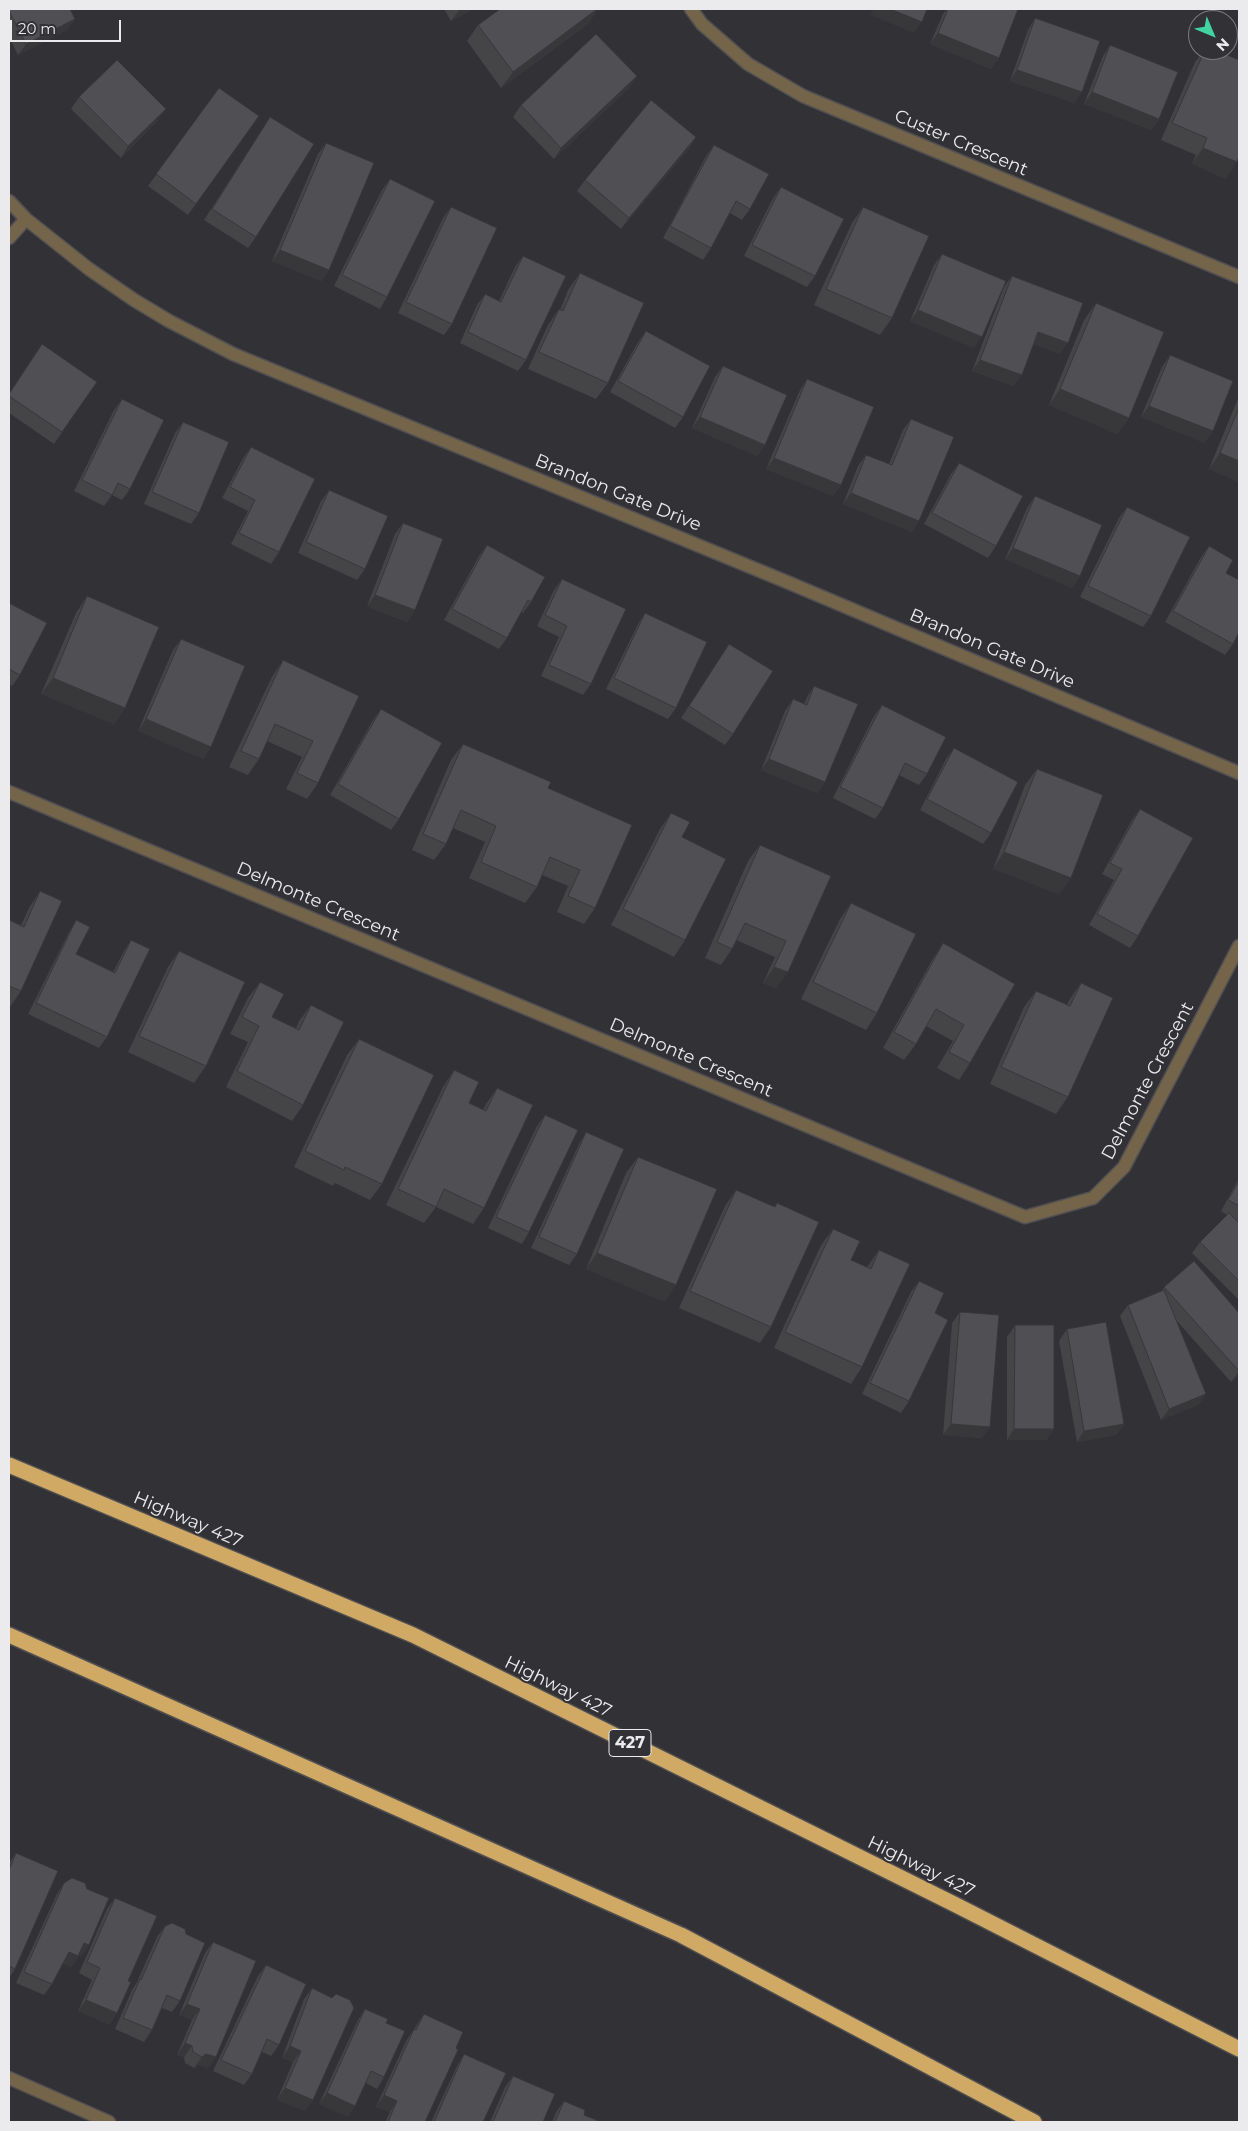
<!DOCTYPE html>
<html>
<head>
<meta charset="utf-8">
<style>
	body { margin:0 }
	#map { position:relative; width:1248px; height:2131px; overflow:hidden; background:#323135; font-family:Montserrat,sans-serif }
	canvas { display:block }
	.frame { position:absolute; inset:0; border:10px solid #ebeaec; pointer-events:none }
	.north { position:absolute; left:1188px; top:10px; width:50px; height:50px; box-sizing:border-box; background:#323135; border:1px solid #7c7b7e; border-radius:50%; rotate:135deg; font-size:14px; font-weight:700; line-height:20px; text-align:center; color:#ebeaec }
	.north::after { content:''; display:block; margin:auto; width:18px; height:22px; background:#41d4a1; clip-path:polygon(50% 0,100% 100%,50% 72%,0 100%) }
	.scale { position:absolute; left:10px; top:20px; width:111px; height:22px; box-sizing:border-box; border:2px solid #ebeaec; border-top:0; padding-left:6px; font-size:15px; line-height:18px; white-space:nowrap; color:#ebeaec; -webkit-text-stroke:4px #323135; paint-order:stroke }
</style>
</head>
<body>
<div id="map">
<canvas width="1248" height="2131"></canvas>
<div class="frame"></div>
<div class="north">N</div>
<div class="scale">20 m</div>
</div>
<script>
const ctx = document.querySelector('canvas').getContext('2d');
ctx.lineJoin = 'round';
const shape = rows => new Path2D(rows.map(r => 'M' + r).join(''));
function stroke(path, color, width, dash) { ctx.strokeStyle = color; ctx.lineWidth = width; ctx.lineCap = dash ? 'butt' : 'round'; ctx.setLineDash(dash || []); ctx.stroke(path); }
function fillPath(path, color) { ctx.fillStyle = color; ctx.fill(path, 'evenodd'); }
function label(font, color, halo, rows, align = 'center') {
  ctx.font = font + ' Montserrat,sans-serif'; ctx.lineWidth = 4; ctx.setLineDash([]); ctx.textBaseline = 'middle'; ctx.strokeStyle = halo; ctx.fillStyle = color; for (const [text, x, y, turn = 0] of rows) {
    ctx.save(); ctx.translate(x, y); ctx.rotate((+turn || 0) * Math.PI / 180); ctx.textAlign = isNaN(turn) ? turn : align; if (halo) ctx.strokeText(text, 0, 0); ctx.fillText(text, 0, 0); ctx.restore();
  }
}
const minor = shape([
	[691,9,702,24,748,64,803,96,1239,277],
	[9,201,26,219,89,269,134,300,169,321,233,354,787,582,1239,773],
	[9,238,26,219],
	[9,792,1025,1217,1093,1198,1124,1167,1239,946],
	[9,2078,109,2122]
]);
const highway = shape([
	[9,1465,413,1635,954,1904,1239,2049],
	[9,1635,681,1935,1034,2122]
]);
stroke(minor, '#504f52', 15);
stroke(highway, '#504f52', 18);
stroke(minor, '#74654a', 12);
stroke(highway, '#d0a964', 15);
fillPath(shape([
	[9,9,75,19,67,30,18,55,9,37],
	[444,9,473,9,451,21],
	[500,9,598,9,588,24,501,88,467,41,478,25],
	[947,9,1018,9,999,58,991,69,930,44,943,14],
	[1035,18,1082,92,1074,103,1010,81,1028,30],
	[1110,45,1159,119,1151,130,1084,104,1103,56],
	[1204,50,1215,50,1226,179,1192,164,1196,155,1161,140,1195,62],
	[637,76,629,88,554,159,513,117,521,105],
	[219,88,259,116,188,215,148,186],
	[79,97,158,120,121,158,71,109],
	[270,117,256,237,248,248,204,220],
	[696,137,689,149,621,229,577,191,585,180],
	[326,143,329,270,321,281,272,261,318,154],
	[714,145,750,209,742,220,730,213,711,248,703,260,663,238,706,156],
	[390,179,387,297,380,309,334,286,382,190],
	[781,187,815,276,807,287,744,256,773,198],
	[451,207,452,324,444,335,398,313,443,218],
	[863,207,892,318,880,335,814,305,852,223],
	[942,254,974,348,910,321,934,265],
	[523,256,526,360,518,371,460,343,477,305,485,294,499,301,515,267],
	[580,273,608,383,596,399,528,369,548,325,559,309,560,310,568,290],
	[1012,276,1060,354,1034,344,1014,386,972,371,1004,287],
	[1096,303,1129,418,1117,434,1049,405,1084,320],
	[646,331,683,417,675,428,610,392,638,342],
	[1170,355,1205,443,1141,417,1162,367],
	[723,366,765,445,757,456,692,428,715,377],
	[807,379,841,485,833,496,766,469,800,390],
	[97,382,54,444,9,413,9,394],
	[1239,396,1239,482,1209,469],
	[122,399,130,489,122,500,112,495,104,506,74,491,114,410],
	[911,419,919,521,912,532,843,504,858,466,866,455,889,464,903,430],
	[183,422,199,513,191,524,144,504,175,433],
	[251,447,279,552,271,564,231,544,248,511,222,498,243,458],
	[959,463,996,546,988,558,924,524,951,474],
	[329,490,365,569,357,580,298,553,321,501],
	[1035,496,1080,576,1072,588,1005,559,1027,508],
	[1127,507,1151,616,1143,627,1080,597,1119,518],
	[403,523,415,610,407,622,367,606,395,534],
	[487,545,531,602,523,613,521,612,507,638,499,649,444,620,479,556],
	[1209,546,1226,573,1233,644,1225,655,1165,622,1201,557],
	[562,579,591,684,583,695,541,676,559,637,537,626,554,590],
	[87,596,125,708,114,724,41,694,76,613],
	[9,603,20,675,12,686,9,684],
	[645,613,676,708,668,719,606,689,638,624],
	[181,639,211,747,203,759,138,731,173,650],
	[729,644,733,734,725,745,681,718],
	[283,660,359,696,318,783,307,799,286,789,302,757,267,741,259,759,248,775,229,767,272,677],
	[814,686,825,782,817,793,761,770,785,711,793,699,804,704,807,697],
	[882,705,927,774,919,785,899,775,883,808,875,819,833,798,874,716],
	[381,709,399,819,391,830,330,795,373,720],
	[463,744,548,788,595,908,584,924,557,912,568,886,542,875,537,887,525,903,469,878,485,842,453,828,446,844,434,860,412,850,451,760],
	[954,748,991,833,983,844,920,810,946,759],
	[1037,769,1071,878,1059,894,993,869,1025,785],
	[1140,809,1138,936,1130,948,1089,925,1114,880,1102,874,1132,820],
	[671,813,682,837,685,940,674,957,611,925,660,829],
	[760,845,831,876,776,989,763,983,775,957,736,940,732,949,721,965,705,958,748,861],
	[40,891,21,991,10,1007,9,1007,9,920,21,925,29,908],
	[851,903,877,1013,866,1030,801,999,840,919],
	[76,920,76,954,113,972,124,951,131,940,107,1037,99,1048,28,1014,69,932],
	[943,943,1015,984,970,1063,959,1080,937,1068,953,1041,926,1026,916,1044,904,1060,883,1048,932,960],
	[179,951,206,1066,194,1083,128,1052,168,967],
	[260,982,272,1017,296,1028,299,1021,311,1005,303,1105,292,1121,226,1087,248,1042,230,1034,248,998],
	[1081,983,1068,1097,1056,1114,990,1084,1024,1007,1036,991,1067,1005,1069,1000],
	[359,1039,382,1184,370,1200,335,1183,333,1186,294,1167,347,1055],
	[454,1070,469,1103,483,1110,486,1104,497,1088,484,1208,473,1224,436,1207,424,1223,386,1205,443,1087],
	[545,1115,529,1232,522,1244,488,1228,537,1126],
	[586,1132,577,1254,569,1265,531,1248,579,1144],
	[638,1157,665,1302,586,1269,626,1173],
	[1239,1178,1239,1222,1237,1221,1239,1223,1239,1300,1192,1253,1200,1242,1227,1215,1221,1211],
	[736,1190,774,1207,777,1203,771,1327,760,1343,679,1308,725,1206],
	[833,1229,851,1260,867,1267,879,1250,862,1367,851,1384,774,1348,821,1245],
	[919,1281,935,1313,909,1401,901,1413,862,1394,911,1292],
	[1164,1287,1239,1313,1239,1375,1231,1382,1177,1321,1206,1394,1198,1405,1161,1420,1120,1316,1128,1305,1161,1292],
	[960,1312,982,1438,943,1435,952,1323],
	[1015,1325,1054,1429,1046,1440,1007,1440,1007,1337],
	[1067,1329,1124,1424,1116,1435,1077,1442,1059,1341],
	[16,1853,15,1969,9,1978,9,1863],
	[64,1883,89,1945,81,1956,79,1955,71,1967,62,1963,52,1984,44,1995,16,1983,57,1894],
	[115,1898,128,1981,117,2013,109,2025,78,2011,92,1980,79,1973,107,1909],
	[165,1926,180,2001,172,2012,162,2008,152,2030,144,2042,115,2029,132,1990,137,1982,157,1937],
	[213,1942,208,2069,199,2065,194,2068,185,2063,184,2057,177,2055,192,2020,179,2015,205,1953],
	[266,1965,279,2045,271,2056,262,2052,252,2074,244,2085,213,2071,258,1976],
	[312,1988,313,2100,305,2111,277,2100,293,2062,282,2058,304,1999],
	[365,2009,386,2023,384,2077,377,2089,366,2083,355,2106,348,2117,319,2104,358,2020],
	[424,2014,456,2048,425,2122,385,2122,390,2112,376,2107,406,2041],
	[464,2054,483,2122,431,2122,457,2066],
	[513,2076,543,2122,490,2122,505,2087],
	[564,2101,584,2115,601,2122,552,2122,556,2112]
]), '#454447');
fillPath(shape([
	[462,9,473,9,451,21,459,10],
	[597,9,598,9,588,24,501,88,513,72],
	[874,9,890,9,922,22,914,33,870,15],
	[75,19,67,30,18,55,26,44],
	[938,33,999,58,991,69,930,44],
	[1017,70,1082,92,1074,103,1010,81],
	[637,76,629,88,554,159,561,148],
	[1092,92,1159,119,1151,130,1084,104],
	[166,109,158,120,121,158,128,146],
	[696,137,689,149,621,229,629,218],
	[1203,148,1237,162,1226,179,1192,164],
	[280,250,329,270,321,281,272,261],
	[918,310,982,337,974,348,910,321],
	[1038,332,1068,343,1060,354,1030,343],
	[980,360,1022,375,1014,386,972,371],
	[1060,389,1129,418,1117,434,1049,405],
	[1149,406,1213,431,1205,443,1141,417],
	[700,417,765,445,757,456,692,428],
	[1220,453,1239,461,1239,482,1209,469],
	[774,458,841,485,833,496,766,469],
	[851,493,919,521,912,532,843,504],
	[1013,548,1080,576,1072,588,1005,559],
	[375,595,415,610,407,622,367,606],
	[53,678,125,708,114,724,41,694],
	[146,719,211,747,203,759,138,731],
	[769,759,825,782,817,793,761,770],
	[1004,852,1071,878,1059,894,993,869],
	[774,967,788,972,776,989,763,983],
	[597,1253,676,1285,665,1302,586,1269],
	[1239,1371,1239,1375,1231,1382],
	[1206,1394,1198,1405,1161,1420,1169,1409],
	[951,1424,990,1427,982,1438,943,1435],
	[1124,1424,1116,1435,1077,1442,1084,1431],
	[1014,1429,1054,1429,1046,1440,1007,1440],
	[84,1943,89,1945,81,1956,76,1954],
	[69,1952,78,1956,71,1967,61,1963],
	[86,2000,117,2013,109,2025,78,2011],
	[187,2004,200,2009,192,2020,179,2015],
	[185,2043,192,2046,184,2057,177,2055],
	[290,2046,301,2051,293,2062,282,2058],
	[206,2054,216,2057,208,2069,199,2065,194,2068,202,2057],
	[285,2088,313,2100,305,2111,277,2100],
	[327,2093,355,2106,348,2117,319,2104],
	[384,2095,397,2101,390,2112,376,2107]
]), '#38373a');
const building = shape([
	[9,9,70,9,75,19,26,44,9,11,9,9],
	[500,9,597,9,513,72,478,25,500,9],
	[890,9,927,9,922,22,890,9],
	[948,9,1018,9,999,58,938,33,948,9],
	[1035,18,1100,41,1082,92,1017,70,1035,18],
	[596,34,637,76,561,148,521,105,596,34],
	[1110,45,1178,72,1159,119,1092,92,1110,45],
	[1205,50,1215,50,1239,60,1239,157,1237,162,1203,148,1207,138,1172,123,1205,50],
	[117,60,166,109,128,146,79,97,117,60],
	[219,88,259,116,196,204,156,174,219,88],
	[651,100,696,137,629,218,585,180,651,100],
	[270,117,314,144,256,237,212,209,270,117],
	[326,143,374,163,329,270,280,250,326,143],
	[714,145,769,174,750,209,736,201,711,248,670,226,714,145],
	[390,179,435,201,387,297,342,275,390,179],
	[781,187,844,219,815,276,752,245,781,187],
	[451,207,497,228,452,324,406,302,451,207],
	[863,207,929,236,892,318,826,289,863,207],
	[942,254,1006,281,982,337,918,310,942,254],
	[523,256,566,276,526,360,468,332,485,294,501,302,523,256],
	[580,273,644,303,608,383,539,352,559,309,563,311,580,273],
	[1012,276,1083,303,1068,343,1038,332,1022,375,980,360,1012,276],
	[1096,303,1164,332,1129,418,1060,389,1096,303],
	[646,331,710,366,683,417,618,381,646,331],
	[42,344,97,382,62,432,9,396,9,394,42,344],
	[1170,355,1233,381,1213,431,1149,406,1170,355],
	[723,366,787,395,765,445,700,417,723,366],
	[807,379,874,407,841,485,774,458,807,379],
	[122,399,164,420,130,489,118,483,112,495,82,480,122,399],
	[1239,408,1239,461,1220,453,1239,408],
	[911,419,954,437,919,521,851,493,866,455,892,465,911,419],
	[183,422,229,442,199,513,152,492,183,422],
	[251,447,315,479,279,552,239,533,255,500,230,487,251,447],
	[959,463,1023,496,996,546,932,513,959,463],
	[329,490,388,516,365,569,306,542,329,490],
	[1035,496,1102,525,1080,576,1013,548,1035,496],
	[1127,507,1190,537,1151,616,1088,586,1127,507],
	[403,523,443,539,415,610,375,595,403,523],
	[487,545,545,577,531,602,528,600,507,638,452,609,487,545],
	[1209,546,1233,560,1226,573,1239,580,1239,632,1233,644,1173,611,1209,546],
	[562,579,626,609,591,684,549,665,567,626,545,615,562,579],
	[87,596,159,627,125,708,53,678,87,596],
	[9,603,47,623,20,675,9,669,9,603],
	[645,613,707,642,676,708,614,678,645,613],
	[181,639,245,666,211,747,146,719,181,639],
	[729,644,773,671,733,734,689,706,729,644],
	[283,660,359,696,318,783,297,773,313,741,275,724,259,759,241,751,283,660],
	[814,686,858,704,825,782,769,759,793,699,807,705,814,686],
	[882,705,946,737,927,774,905,763,883,808,840,787,882,705],
	[381,709,442,743,399,819,338,784,381,709],
	[463,744,551,782,548,788,632,825,595,908,568,896,580,870,550,857,537,887,481,862,496,826,461,810,446,844,423,834,463,744],
	[954,748,1018,782,991,833,927,799,954,748],
	[1037,769,1103,795,1071,878,1004,852,1037,769],
	[1140,809,1193,838,1138,936,1097,914,1122,869,1110,863,1140,809],
	[671,813,690,822,682,837,726,859,685,940,623,909,671,813],
	[760,845,831,876,788,972,774,967,786,941,745,923,732,949,717,942,760,845],
	[40,891,62,901,21,991,9,986,9,920,24,927,40,891],
	[851,903,916,934,877,1013,813,982,851,903],
	[76,920,90,927,76,954,115,973,131,940,150,949,107,1037,36,1003,76,920],
	[943,943,1015,984,970,1063,949,1052,964,1025,936,1009,916,1044,894,1032,943,943],
	[179,951,245,982,206,1066,139,1036,179,951],
	[260,982,284,994,272,1017,299,1030,311,1005,344,1022,303,1105,237,1071,259,1026,242,1017,260,982],
	[1081,983,1113,998,1068,1097,1001,1067,1036,991,1070,1006,1081,983],
	[359,1039,434,1075,382,1184,345,1167,344,1170,305,1151,359,1039],
	[454,1070,479,1082,469,1103,486,1111,497,1088,533,1105,484,1208,444,1189,436,1207,398,1189,454,1070],
	[545,1115,578,1130,529,1232,496,1217,545,1115],
	[586,1132,624,1149,577,1254,539,1237,586,1132],
	[638,1157,717,1189,676,1285,597,1253,638,1157],
	[1239,1181,1239,1206,1228,1200,1239,1181],
	[736,1190,775,1207,777,1203,819,1222,771,1327,690,1291,736,1190],
	[1229,1213,1239,1223,1239,1281,1200,1242,1229,1213],
	[833,1229,860,1241,851,1260,871,1269,879,1250,910,1264,862,1367,785,1332,833,1229],
	[1194,1261,1239,1313,1239,1371,1164,1287,1194,1261],
	[919,1281,944,1293,935,1313,948,1320,909,1401,870,1383,919,1281],
	[1164,1290,1206,1394,1169,1409,1128,1305,1164,1290],
	[960,1312,999,1315,990,1427,951,1424,960,1312],
	[1106,1322,1124,1424,1084,1431,1067,1329,1106,1322],
	[1015,1325,1054,1325,1054,1429,1014,1429,1015,1325],
	[16,1853,58,1871,15,1969,9,1966,9,1870,16,1853],
	[72,1878,85,1883,87,1889,109,1898,89,1945,84,1943,78,1956,69,1952,52,1984,24,1972,64,1883,72,1878],
	[115,1898,157,1916,128,1981,131,1982,117,2013,86,2000,100,1968,87,1962,115,1898],
	[172,1923,185,1929,186,1934,205,1943,180,2001,167,1995,152,2030,123,2018,140,1979,141,1980,165,1926,172,1923],
	[213,1942,256,1961,216,2057,206,2054,202,2057,193,2052,192,2046,185,2043,200,2009,187,2004,213,1942],
	[266,1965,306,1984,279,2045,267,2039,252,2074,221,2060,266,1965],
	[312,1988,332,1998,336,1994,350,2000,354,2008,313,2100,285,2088,301,2051,290,2046,312,1988],
	[365,2009,388,2019,386,2023,405,2031,384,2077,371,2071,355,2106,327,2093,365,2009],
	[424,2014,463,2032,456,2048,458,2050,425,2122,388,2122,397,2101,384,2095,414,2029,416,2030,424,2014],
	[464,2054,506,2073,483,2122,434,2122,464,2054],
	[513,2076,555,2094,543,2122,493,2122,513,2076],
	[564,2101,585,2110,584,2115,601,2122,555,2122,564,2101]
]);
fillPath(building, '#504f53');
stroke(building, '#38373a', 1);
for (const [x, y, w] of [
	[630,1743,42]
]) { const box = new Path2D(); box.roundRect(x - w / 2, y - 13.5, w, 27, 4); ctx.fillStyle = '#323135'; ctx.fill(box); stroke(box, '#ebeaec', 1); }
label('bold 16px', '#ebeaec', null, [
	["427",630,1743]
]);
label('18px', '#ebeaec', '#323135', [
	["Custer Crescent",961,143,23],
	["Brandon Gate Drive",618,493,22],
	["Brandon Gate Drive",992,649,23],
	["Delmonte Crescent",318,902,23],
	["Delmonte Crescent",691,1058,23],
	["Delmonte Crescent",1148,1081,-62],
	["Highway 427",188,1520,23],
	["Highway 427",558,1687,26],
	["Highway 427",921,1867,26]
]);
</script>
</body>
</html>
